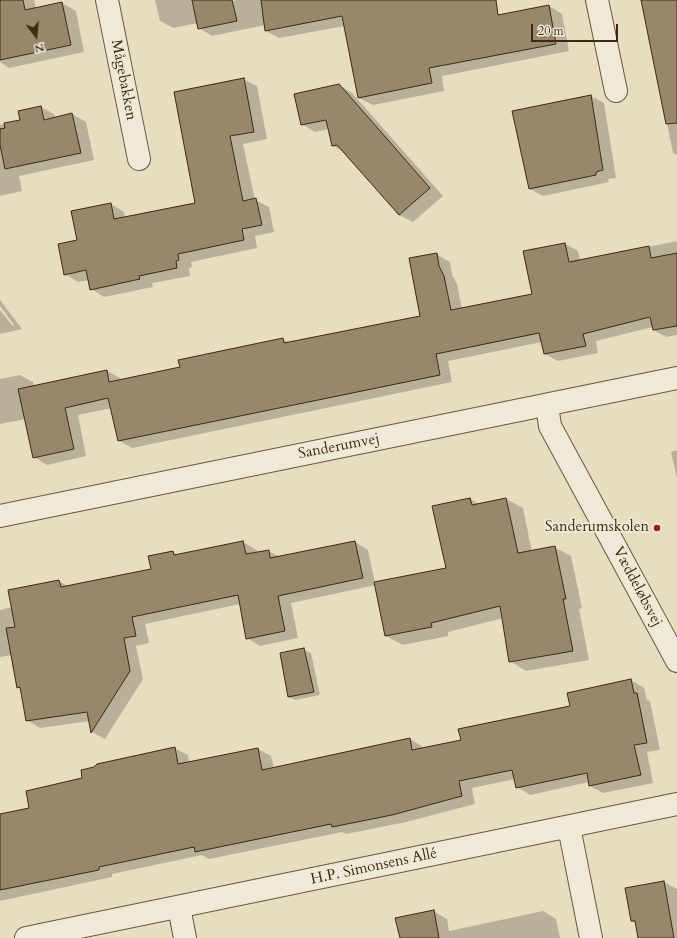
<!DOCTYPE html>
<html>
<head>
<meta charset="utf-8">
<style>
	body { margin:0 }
	#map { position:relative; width:677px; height:938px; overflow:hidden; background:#e8ddc1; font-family:Cardo,serif }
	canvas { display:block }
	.north { position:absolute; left:16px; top:16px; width:40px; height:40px; -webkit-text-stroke:3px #f0e9d7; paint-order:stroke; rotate:164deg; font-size:11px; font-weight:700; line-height:16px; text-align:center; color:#3f2911 }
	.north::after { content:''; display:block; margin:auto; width:14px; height:18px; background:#3f2911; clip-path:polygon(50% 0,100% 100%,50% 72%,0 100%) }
	.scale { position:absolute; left:531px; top:24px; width:87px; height:18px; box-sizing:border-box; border:2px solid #3f2911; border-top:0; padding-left:5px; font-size:12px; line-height:14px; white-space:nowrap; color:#3f2911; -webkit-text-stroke:3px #f0e9d7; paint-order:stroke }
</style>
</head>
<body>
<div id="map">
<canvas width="677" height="938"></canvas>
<div class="north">N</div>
<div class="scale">20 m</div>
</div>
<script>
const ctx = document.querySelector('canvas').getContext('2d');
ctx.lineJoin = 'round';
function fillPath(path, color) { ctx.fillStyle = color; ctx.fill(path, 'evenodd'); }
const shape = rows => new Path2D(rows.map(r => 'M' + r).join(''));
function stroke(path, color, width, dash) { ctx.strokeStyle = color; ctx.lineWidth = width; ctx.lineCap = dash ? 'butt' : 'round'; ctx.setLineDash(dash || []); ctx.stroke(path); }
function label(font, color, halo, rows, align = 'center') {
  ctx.font = font + ' Cardo,serif'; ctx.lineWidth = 3.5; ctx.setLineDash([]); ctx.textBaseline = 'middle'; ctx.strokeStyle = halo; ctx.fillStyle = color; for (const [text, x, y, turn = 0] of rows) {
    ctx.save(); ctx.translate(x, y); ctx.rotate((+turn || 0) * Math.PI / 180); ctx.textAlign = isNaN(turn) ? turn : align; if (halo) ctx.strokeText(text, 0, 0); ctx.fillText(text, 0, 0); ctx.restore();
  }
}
fillPath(shape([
	[0,0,34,0,36,9,62,3,76,11,84,52,9,68,0,62],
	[155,0,227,0,228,2,236,0,489,0,493,17,549,6,562,14,569,51,442,76,444,91,373,105,359,98,345,26,279,38,266,31,265,25,212,36,199,28,198,23,173,28,160,21],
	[642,0,677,0,677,155,673,153],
	[243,79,257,86,267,139,243,144,255,200,269,207,274,232,255,236,257,248,191,262,192,267,189,268,190,276,152,283,153,287,104,297,91,289,89,280,78,282,65,274,78,240,111,204,124,212,125,218,197,204],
	[339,85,352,93,443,196,413,222,399,215,346,153,333,146,329,129,315,132,302,124],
	[591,96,604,103,616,178,608,179,609,182,543,196,530,189],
	[41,107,54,114,55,118,72,114,86,122,94,160,19,176,22,191,0,196,0,125,21,121],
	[677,241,677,335,666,337,653,330,653,327,596,341,598,353,558,361,545,354,542,342,448,361,452,382,132,448,118,440,112,408,78,415,86,456,47,465,34,457,26,419,0,424,0,379,20,375,33,382,34,387,107,371,120,378,120,381,181,368,283,339,290,343,422,317,436,254,450,262,452,275,457,284,462,309,533,295,565,244,578,251,580,261],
	[0,300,22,329,0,334,0,310,13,326,14,325,0,306],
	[677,450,677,479,671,452],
	[470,499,479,504,506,499,523,508,532,552,554,547,571,556,582,608,579,609,589,660,526,671,510,661,503,618,448,632,448,636,403,645,386,636,376,585,291,603,298,638,260,646,247,638,240,604,145,624,149,643,136,646,143,679,105,739,92,732,90,721,40,728,27,720,21,689,18,687,12,655,0,657,0,610,12,607,59,581,69,587,152,570,173,552,177,555,243,542,257,550,257,553,268,551,280,557,355,542,368,550,375,583,447,569],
	[304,650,311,653,320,695,296,700,289,697],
	[631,680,644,688,647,700,650,701,660,750,647,752,653,783,603,793,590,786,589,782,530,795,517,787,515,779,472,788,475,804,406,822,346,834,342,832,209,859,202,855,112,874,112,877,0,901,0,815,31,809,84,779,174,748,188,755,189,763,258,749,271,756,274,768,410,739,423,747,423,749,462,741,571,707],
	[664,882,677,889,677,938,639,938,637,924,632,921,626,888],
	[433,911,447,919,449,931,543,911,556,919,560,938,401,938]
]), '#0003');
const building = shape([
	[0,0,23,0,25,10,62,2,71,45,0,60,0,0],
	[192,0,232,0,237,21,198,29,192,0],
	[261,0,496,0,498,15,549,5,556,44,429,68,432,83,358,98,342,16,265,31,261,0],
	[641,0,677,0,677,123,666,124,641,0],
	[244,78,254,132,230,136,243,201,256,198,262,225,242,229,244,240,178,254,179,260,176,261,177,268,139,276,140,279,90,290,86,270,64,275,58,244,77,240,71,211,111,203,114,219,195,203,174,92,244,78],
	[339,84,430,188,399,215,337,145,332,146,326,120,301,125,294,94,339,84],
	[591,95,603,170,596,172,596,175,529,189,512,111,591,95],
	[41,106,44,120,72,113,81,153,5,169,0,145,0,129,5,128,4,123,20,120,18,111,41,106],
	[565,243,569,262,649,246,651,258,677,253,677,326,653,330,650,317,583,334,586,346,544,354,539,333,436,354,440,375,118,441,108,398,65,408,74,449,33,458,18,389,107,370,109,382,180,367,178,360,283,338,284,343,420,316,409,258,437,253,439,266,444,276,451,310,532,294,523,251,565,243],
	[470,498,472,505,506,498,518,553,555,546,566,599,563,599,573,651,509,662,500,606,431,623,432,627,385,636,374,582,446,568,432,506,470,498],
	[243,541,246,554,269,550,270,558,355,541,363,578,278,596,285,631,246,639,238,595,132,617,136,636,124,638,130,671,91,733,87,712,26,721,20,687,17,688,6,628,15,627,8,590,59,580,61,587,151,569,148,556,173,551,174,555,243,541],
	[304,648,314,692,288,697,280,653,304,648],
	[631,679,634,693,637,693,647,743,634,745,641,775,589,786,587,773,516,788,512,770,459,781,462,796,392,815,332,827,331,824,195,852,194,847,99,867,99,870,0,890,0,814,29,808,26,791,82,778,81,770,94,767,97,764,175,747,178,764,258,748,262,770,410,738,412,750,461,740,458,729,570,706,567,693,631,679],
	[664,881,674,938,638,938,635,921,631,921,625,888,664,881],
	[434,910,439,938,400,938,395,918,434,910]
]);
fillPath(building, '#97876d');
stroke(building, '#3f2911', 1);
const minor = shape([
	[107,0,139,159],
	[597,0,616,91],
	[547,405,550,426,677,661],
	[0,516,677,378],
	[569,827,591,938],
	[179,907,185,938],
	[26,938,677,804]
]);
stroke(minor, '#69563d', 24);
stroke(minor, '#f0e9d7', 22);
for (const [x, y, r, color] of [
	[657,528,4,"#8f2418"]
]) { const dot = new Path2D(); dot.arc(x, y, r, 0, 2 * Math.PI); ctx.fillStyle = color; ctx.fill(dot); stroke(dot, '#f0e9d7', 1.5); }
label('15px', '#3f2911', '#f0e9d7', [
	["Mågebakken",123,80,79],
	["Sanderumvej",339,447,-11],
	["Væddeløbsvej",637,587,62],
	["H.P. Simonsens Allé",374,867,-12]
]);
label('15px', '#3f2911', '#f0e9d7', [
	["Sanderumskolen",649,528]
], 'right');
</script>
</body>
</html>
